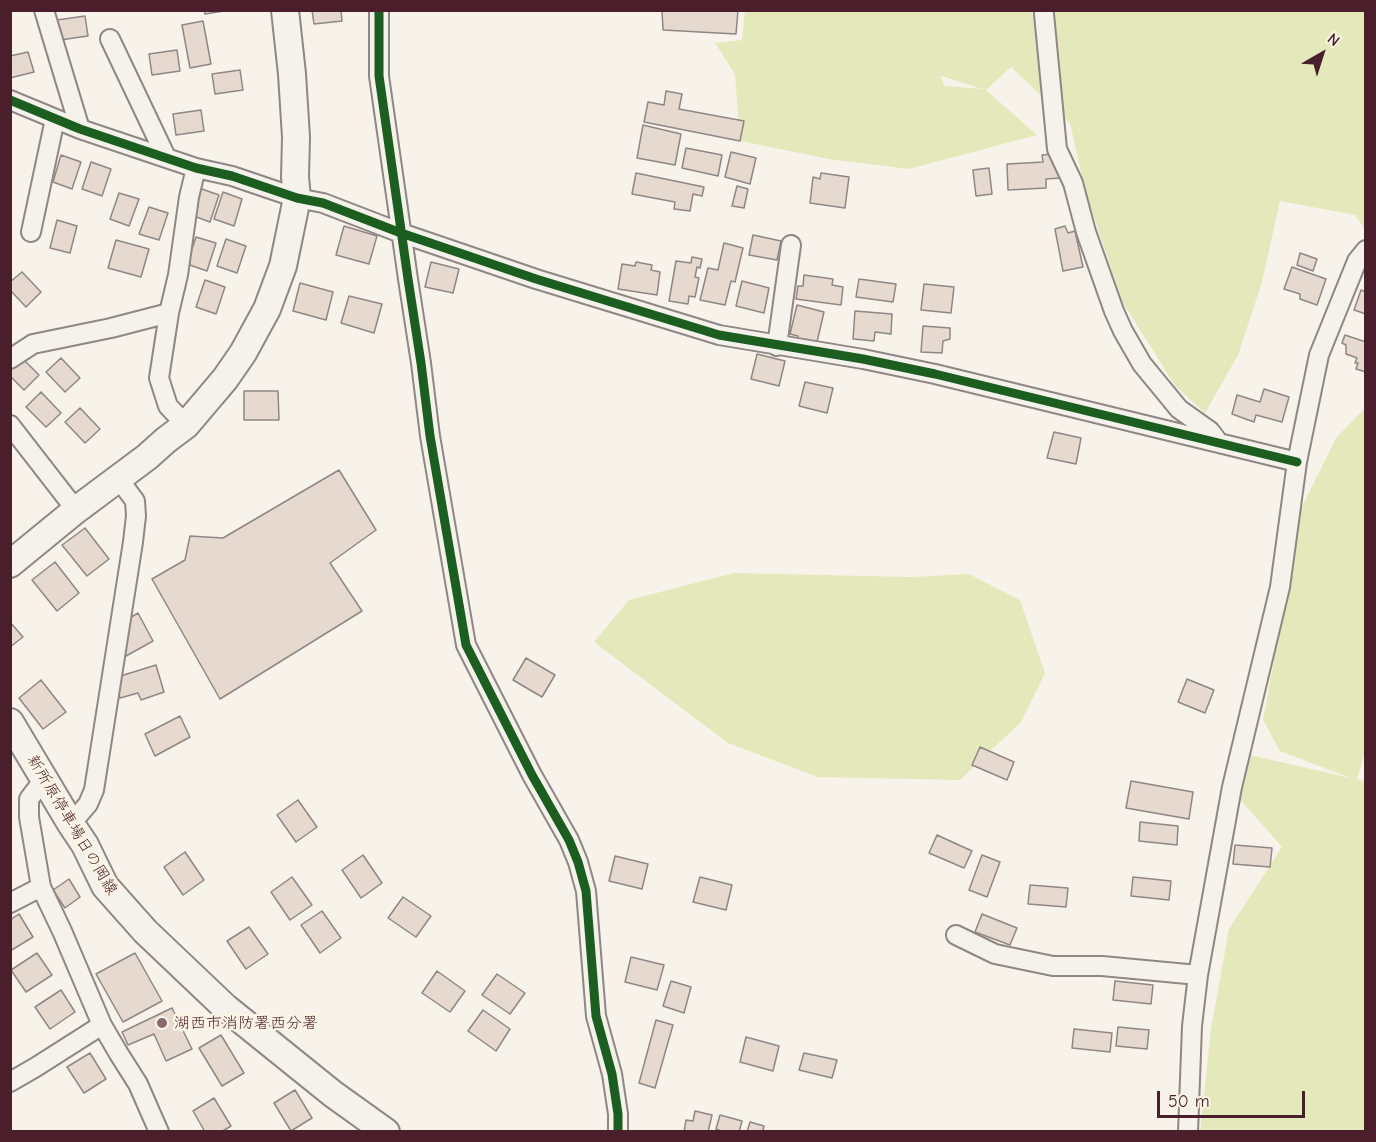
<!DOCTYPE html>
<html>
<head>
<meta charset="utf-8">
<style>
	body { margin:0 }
	#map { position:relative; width:1376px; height:1142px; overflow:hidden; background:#f7f3ea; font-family:"Comic Neue",sans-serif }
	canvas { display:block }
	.frame { position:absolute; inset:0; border:12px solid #4a1f2b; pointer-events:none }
	.north { position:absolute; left:1292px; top:24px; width:60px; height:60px; -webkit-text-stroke:4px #fcf5e5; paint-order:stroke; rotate:39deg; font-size:16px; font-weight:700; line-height:24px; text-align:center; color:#4a1f2b }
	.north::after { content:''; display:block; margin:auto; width:21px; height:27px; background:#4a1f2b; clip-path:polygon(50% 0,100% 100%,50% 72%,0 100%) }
	.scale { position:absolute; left:1157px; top:1091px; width:148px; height:27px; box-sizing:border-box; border:3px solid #4a1f2b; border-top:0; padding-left:8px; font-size:18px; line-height:21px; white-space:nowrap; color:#4a1f2b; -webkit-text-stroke:4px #fcf5e5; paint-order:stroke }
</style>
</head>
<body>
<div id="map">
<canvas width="1376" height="1142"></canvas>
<div class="frame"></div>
<div class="north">N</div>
<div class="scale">50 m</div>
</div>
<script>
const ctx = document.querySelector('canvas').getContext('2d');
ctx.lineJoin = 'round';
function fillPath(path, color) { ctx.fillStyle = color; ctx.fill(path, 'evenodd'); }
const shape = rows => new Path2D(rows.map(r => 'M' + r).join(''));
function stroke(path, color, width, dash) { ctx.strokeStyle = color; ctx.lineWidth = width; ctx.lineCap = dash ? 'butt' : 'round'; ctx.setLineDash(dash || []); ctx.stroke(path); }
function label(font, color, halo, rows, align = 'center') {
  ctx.font = font + ' "Comic Neue","Klee One",sans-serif'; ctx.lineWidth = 5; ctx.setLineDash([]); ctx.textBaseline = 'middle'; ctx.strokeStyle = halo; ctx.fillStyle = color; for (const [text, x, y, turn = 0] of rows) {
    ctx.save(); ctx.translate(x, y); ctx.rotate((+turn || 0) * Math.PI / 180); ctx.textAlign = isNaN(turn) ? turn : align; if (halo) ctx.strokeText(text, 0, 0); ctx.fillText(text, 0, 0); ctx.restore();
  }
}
fillPath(shape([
	[745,11,1365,11,1365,229,1355,215,1280,201,1262,282,1238,355,1205,413,1176,387,1123,303,1086,194,1070,123,1011,67,986,90,1037,135,909,169,829,159,740,141,735,74,715,43,742,40],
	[941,77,942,76,982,89,944,86],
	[1365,408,1366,749,1357,779,1366,782,1365,1131,1200,1132,1211,1029,1229,929,1282,847,1238,797,1245,754,1351,778,1280,751,1263,720,1301,509,1336,438],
	[734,573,912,577,969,574,1020,600,1045,673,1021,722,960,780,818,777,728,743,594,642,629,600]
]), '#e4e9bb');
const building = shape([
	[204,10,230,10,205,14,204,10],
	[312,10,341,10,342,21,314,24,312,10],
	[662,10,738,10,736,34,663,30,662,10],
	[85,16,88,36,60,40,57,20,85,16],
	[203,21,211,64,190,68,182,25,203,21],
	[177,50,180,71,152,75,149,54,177,50],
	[28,52,34,72,10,78,10,56,28,52],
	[240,70,243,90,215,94,212,74,240,70],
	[666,91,682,94,679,109,744,121,740,141,644,122,648,102,664,105,666,91],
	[201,110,204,131,176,135,173,114,201,110],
	[643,125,681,134,675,165,637,158,643,125],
	[686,148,722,155,718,176,682,168,686,148],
	[731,152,756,158,750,184,725,177,731,152],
	[1053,154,1054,164,1059,164,1060,178,1046,179,1046,188,1008,190,1007,164,1043,162,1042,155,1053,154],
	[61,155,81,162,72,189,53,182,61,155],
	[91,162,111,169,102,196,82,189,91,162],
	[989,168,992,194,976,196,973,170,989,168],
	[636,173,704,187,702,196,693,194,690,211,674,209,675,202,632,194,636,173],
	[821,173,849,177,845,208,810,203,813,177,820,179,821,173],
	[737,186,748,189,744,208,732,206,737,186],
	[199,188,219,195,210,222,191,215,199,188],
	[223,192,242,199,234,226,214,219,223,192],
	[119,193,139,199,129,226,110,219,119,193],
	[149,207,168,213,159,240,139,234,149,207],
	[57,220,77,226,70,253,50,248,57,220],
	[344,226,377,236,369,264,336,255,344,226],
	[1065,226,1068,233,1075,231,1083,267,1063,271,1055,229,1065,226],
	[753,235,781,241,777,260,749,255,753,235],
	[196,237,216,243,207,271,187,264,196,237],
	[226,239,246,246,237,273,217,266,226,239],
	[116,240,149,249,141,277,108,268,116,240],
	[724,243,743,248,735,282,731,281,725,305,700,300,708,268,718,270,724,243],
	[1300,253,1317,259,1313,271,1297,265,1300,253],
	[692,257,702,259,700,268,697,267,695,277,699,278,695,297,689,296,688,304,669,301,676,261,691,263,692,257],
	[431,262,459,269,453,293,425,287,431,262],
	[636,262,652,265,651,270,660,272,657,295,618,289,622,264,635,266,636,262],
	[1292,267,1326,279,1317,305,1300,299,1300,294,1284,289,1292,267],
	[22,272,41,292,26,307,10,290,10,282,22,272],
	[804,275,833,279,832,285,843,287,841,305,796,299,798,286,803,286,804,275],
	[859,279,896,284,893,302,856,297,859,279],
	[205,280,225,287,216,314,196,307,205,280],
	[742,281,769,288,764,313,736,306,742,281],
	[300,283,333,292,326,320,293,311,300,283],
	[924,284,954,287,951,313,921,310,924,284],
	[1361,290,1366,292,1366,314,1354,310,1361,290],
	[349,296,382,304,374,333,341,323,349,296],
	[797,305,824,312,816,346,797,342,798,336,790,334,797,305],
	[855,311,892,314,891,334,875,332,874,341,853,339,855,311],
	[923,326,950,328,950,339,943,341,942,353,921,352,923,326],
	[1345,335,1366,342,1366,372,1356,369,1358,363,1355,363,1357,358,1346,354,1346,345,1342,343,1345,335],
	[757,354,785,361,779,386,751,379,757,354],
	[19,355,39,375,24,390,10,376,10,363,19,355],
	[61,358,80,378,65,392,46,372,61,358],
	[805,382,833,388,827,413,799,406,805,382],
	[1264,389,1289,397,1282,422,1256,415,1254,422,1232,414,1237,395,1260,402,1264,389],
	[244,391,278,391,279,420,244,420,244,391],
	[41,392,61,413,46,427,26,407,41,392],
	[80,408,100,429,85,443,65,422,80,408],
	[1054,432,1081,438,1076,464,1047,458,1054,432],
	[339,470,376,530,330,563,362,611,220,699,152,579,185,560,190,536,223,538,339,470],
	[85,528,109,559,87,576,62,545,85,528],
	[55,562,79,593,57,611,32,580,55,562],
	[138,613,153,641,117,661,123,622,138,613],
	[10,622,23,637,10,647,10,622],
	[526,658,555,675,542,697,513,680,526,658],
	[156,665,164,692,141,700,138,693,120,698,114,678,156,665],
	[1187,679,1214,690,1205,713,1178,702,1187,679],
	[41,680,66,712,43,729,19,698,41,680],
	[180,716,190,737,155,756,145,734,180,716],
	[980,747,1014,762,1007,780,972,765,980,747],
	[1131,781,1193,792,1189,819,1126,808,1131,781],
	[298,800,317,827,296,842,277,815,298,800],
	[1140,822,1178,826,1177,845,1139,841,1140,822],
	[937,835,972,851,964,868,929,853,937,835],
	[1235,845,1272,848,1270,867,1233,864,1235,845],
	[185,852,204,880,183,895,164,867,185,852],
	[363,855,382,883,361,898,342,870,363,855],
	[982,855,1000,862,987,897,969,890,982,855],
	[615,856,648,864,642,889,609,881,615,856],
	[292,877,312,905,290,920,271,892,292,877],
	[700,877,732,885,726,910,693,902,700,877],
	[1133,877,1171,881,1169,900,1131,896,1133,877],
	[69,879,80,897,65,908,53,890,69,879],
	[1030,885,1068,888,1066,907,1028,904,1030,885],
	[403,897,431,916,416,937,388,918,403,897],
	[322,911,341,938,320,953,301,925,322,911],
	[19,914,33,937,10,951,10,920,19,914],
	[982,914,1017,928,1010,945,975,932,982,914],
	[249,927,268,954,246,969,227,941,249,927],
	[37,953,52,975,26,992,11,970,37,953],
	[135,953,162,1001,123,1022,96,974,135,953],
	[631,957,664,965,657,990,625,982,631,957],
	[437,971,465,991,450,1012,422,993,437,971],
	[497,974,525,993,510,1014,482,995,497,974],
	[671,981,691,987,684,1013,663,1006,671,981],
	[1115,981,1153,985,1151,1004,1113,1000,1115,981],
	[61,990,75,1012,50,1029,35,1007,61,990],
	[172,1008,192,1049,166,1061,154,1034,128,1045,122,1032,172,1008],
	[483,1010,510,1029,496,1051,468,1031,483,1010],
	[656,1020,673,1025,655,1088,639,1083,656,1020],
	[1118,1027,1149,1030,1147,1049,1116,1046,1118,1027],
	[1074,1029,1112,1033,1110,1052,1072,1048,1074,1029],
	[221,1035,244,1073,222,1086,199,1048,221,1035],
	[746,1037,779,1046,773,1071,740,1062,746,1037],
	[90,1053,106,1079,84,1093,67,1067,90,1053],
	[804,1053,837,1060,832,1078,799,1070,804,1053],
	[295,1090,312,1118,291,1131,274,1103,295,1090],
	[214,1098,231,1126,221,1132,205,1132,193,1111,214,1098],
	[695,1111,712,1115,708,1132,684,1132,686,1120,693,1121,695,1111],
	[720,1115,742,1121,739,1132,719,1132,719,1130,716,1129,720,1115],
	[750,1122,764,1126,763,1130,767,1132,747,1132,750,1122]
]);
fillPath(building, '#e5d9d0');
stroke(building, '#908684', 1.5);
const street = shape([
	[44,10,80,129],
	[379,10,379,76,408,279,421,363,430,436,466,645,532,775,569,840,578,862,586,891,596,1016,612,1074,618,1114,618,1132],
	[1044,14,1057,149,1073,183,1086,232,1114,311,1123,331,1142,364,1179,409,1210,431,1219,443],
	[110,39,166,157],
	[10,100,80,129,196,168,232,176,297,198,323,203,401,233,536,279,719,335,863,359,935,374,1297,462],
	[31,232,55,119],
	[777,346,791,245],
	[10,359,33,344,111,328,169,313],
	[10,425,76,510],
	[186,425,168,406,159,378,169,313,178,275,189,197,196,168],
	[45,778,29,799,29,817,41,887,62,931,102,1025,119,1054,138,1084,159,1132],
	[71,824,88,804,94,790,133,542,136,516,135,501,118,478],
	[10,903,41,887],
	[956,935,995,954,1053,966,1102,966,1198,975],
	[10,1082,36,1067,102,1025],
	[1188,1132,1192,1026,1198,975,1232,787,1280,587,1297,462,1319,355,1357,261,1366,250]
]);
const secondary = shape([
	[10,564,76,510,147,457,166,440,186,425,225,379,243,353,267,309,283,266,297,198,295,177,296,137,292,74,285,10],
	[10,722,71,824,85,845,105,886,145,931,225,1007,333,1094,386,1132]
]);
stroke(street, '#908684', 22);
stroke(secondary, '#908684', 30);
stroke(street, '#f5f2ec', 18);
stroke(secondary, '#f5f2ec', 26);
stroke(shape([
	[379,10,379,76,408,279,421,363,430,436,466,645,532,775,569,840,578,862,586,891,596,1016,612,1074,618,1114,618,1132],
	[10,100,80,129,196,168,232,176,297,198,323,203,401,233,536,279,719,335,863,359,935,374,1297,462]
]), '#1b5e20', 9);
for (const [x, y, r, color] of [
	[162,1023,6,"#87696e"]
]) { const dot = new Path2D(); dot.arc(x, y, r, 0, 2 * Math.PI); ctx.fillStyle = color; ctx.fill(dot); stroke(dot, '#fcf5e5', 2); }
label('16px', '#4a1f2b', '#fcf5e5', [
	["新所原停車場日の岡線",72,825,59]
]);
label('16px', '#4a1f2b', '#fcf5e5', [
	["湖西市消防署西分署",174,1023]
], 'left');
</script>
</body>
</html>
